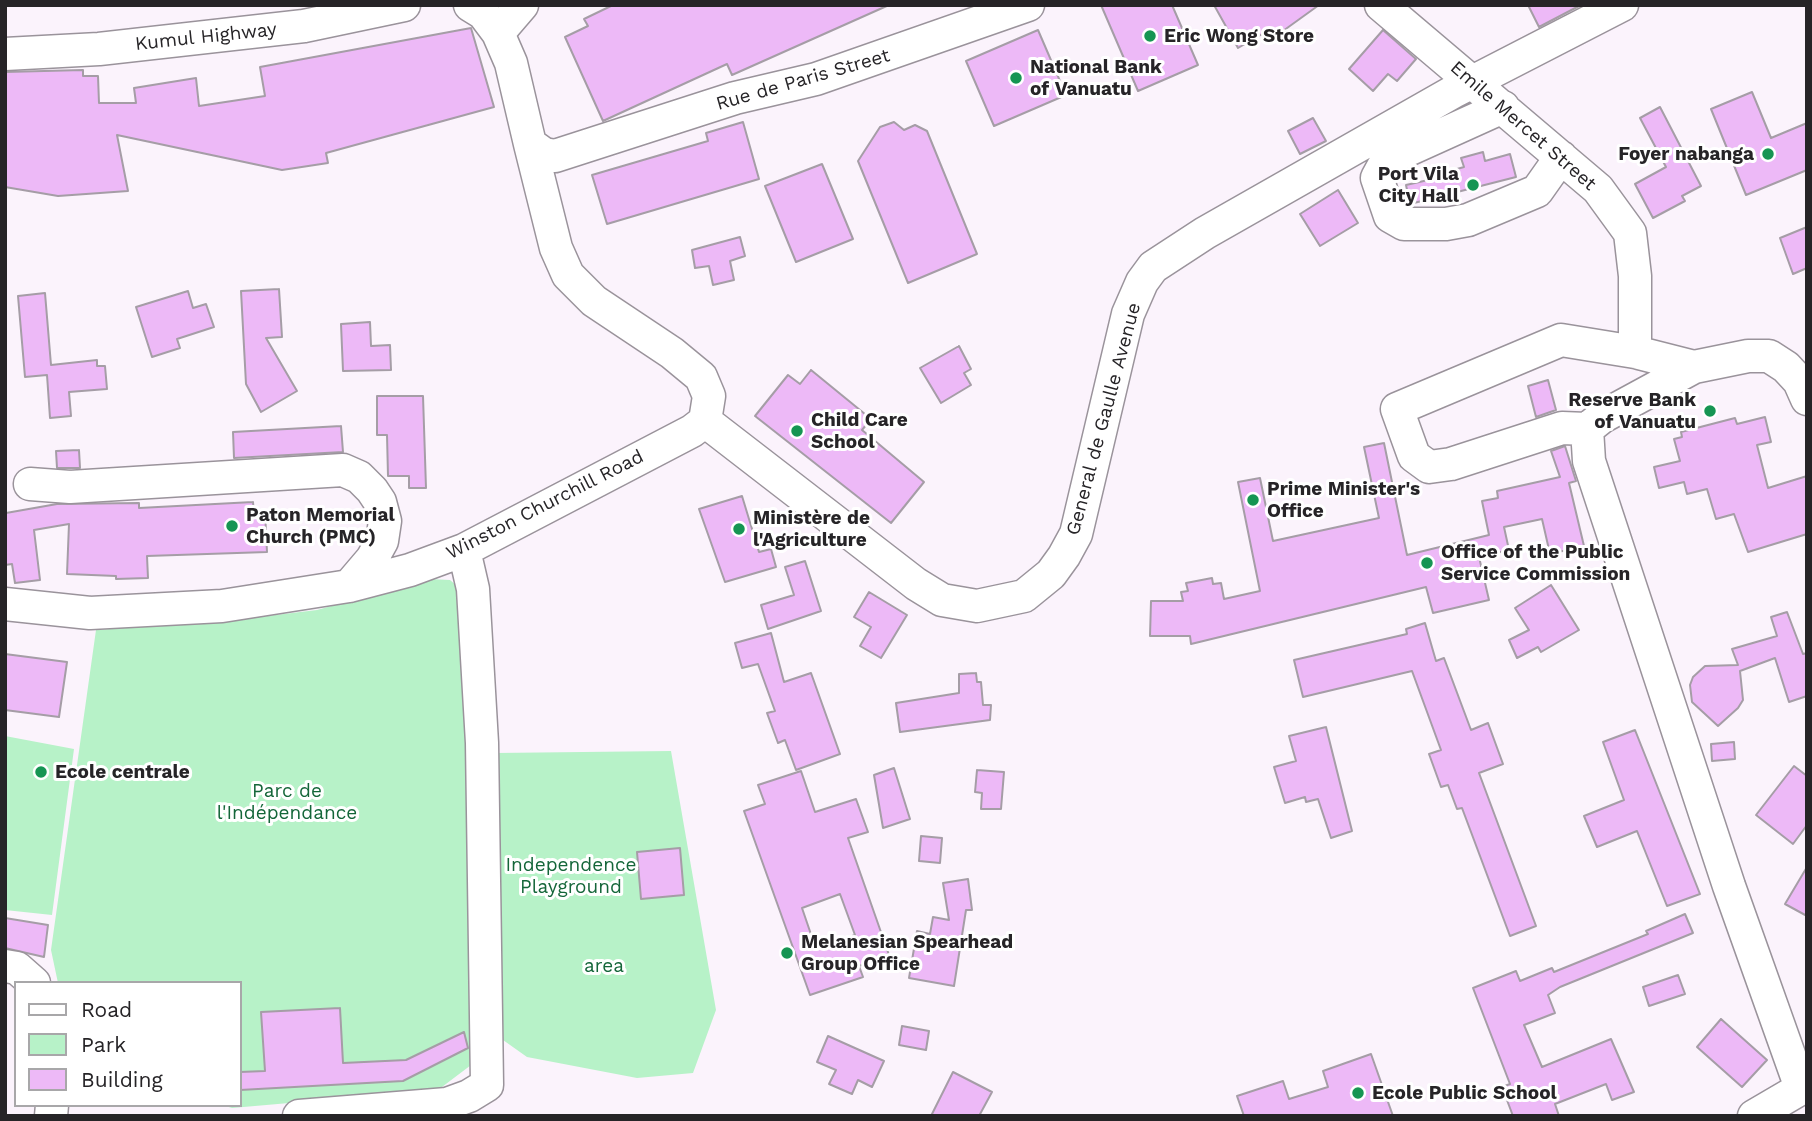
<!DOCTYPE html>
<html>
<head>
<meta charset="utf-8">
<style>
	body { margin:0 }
	#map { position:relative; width:1812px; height:1121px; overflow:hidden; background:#fbf3fc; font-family:"Work Sans",sans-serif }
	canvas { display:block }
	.frame { position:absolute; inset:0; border:7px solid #262427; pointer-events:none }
	.legend { position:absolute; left:14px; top:981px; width:228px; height:126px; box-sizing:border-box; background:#fff; border:2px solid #a8a7a9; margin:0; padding:9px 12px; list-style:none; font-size:21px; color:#262427 }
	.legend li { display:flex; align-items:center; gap:14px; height:35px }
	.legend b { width:35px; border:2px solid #a8a7a9 }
</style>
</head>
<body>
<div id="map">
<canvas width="1812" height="1121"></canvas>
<div class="frame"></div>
<ul class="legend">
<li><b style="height:9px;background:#fff"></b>Road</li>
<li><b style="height:19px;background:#b7f2c8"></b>Park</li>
<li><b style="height:19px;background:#edb9f7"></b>Building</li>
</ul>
</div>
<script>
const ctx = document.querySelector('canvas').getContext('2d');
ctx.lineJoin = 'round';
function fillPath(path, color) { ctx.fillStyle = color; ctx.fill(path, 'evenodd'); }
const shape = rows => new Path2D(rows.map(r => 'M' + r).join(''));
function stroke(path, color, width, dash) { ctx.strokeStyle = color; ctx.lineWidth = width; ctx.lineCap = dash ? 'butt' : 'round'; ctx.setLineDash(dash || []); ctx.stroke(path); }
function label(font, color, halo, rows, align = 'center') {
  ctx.font = font + ' "Work Sans",sans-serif'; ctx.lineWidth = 6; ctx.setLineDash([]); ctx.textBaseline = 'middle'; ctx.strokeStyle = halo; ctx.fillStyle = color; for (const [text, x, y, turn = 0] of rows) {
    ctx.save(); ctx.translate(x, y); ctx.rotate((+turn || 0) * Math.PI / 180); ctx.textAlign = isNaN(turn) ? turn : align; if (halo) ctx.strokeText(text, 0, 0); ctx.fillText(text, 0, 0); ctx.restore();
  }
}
fillPath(shape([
	[429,579,450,580,464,592,479,1059,438,1090,232,1108,222,1105,240,1105,240,983,58,983,51,950,96,630,234,620,317,610],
	[5,736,74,749,52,915,5,910],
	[671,751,716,1010,693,1073,637,1078,527,1057,503,1040,495,753]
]), '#b7f2c8');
const building = shape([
	[613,5,889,5,732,75,727,64,603,121,565,37,588,26,584,19,613,5],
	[1101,5,1172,5,1198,65,1138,91,1101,5],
	[1214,5,1319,5,1276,36,1271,29,1238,48,1214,5],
	[1528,5,1581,5,1539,27,1528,5],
	[471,28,494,107,326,153,328,163,282,170,117,135,128,191,58,196,5,187,5,72,83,70,83,76,98,76,99,103,136,103,134,88,196,78,199,106,265,96,260,67,471,28],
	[1038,30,1066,95,994,126,966,61,1038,30],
	[1383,30,1416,59,1397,81,1388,74,1373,91,1349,69,1383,30],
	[1752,92,1771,138,1807,123,1807,170,1746,195,1711,109,1752,92],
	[1660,107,1701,186,1682,196,1685,201,1653,218,1635,184,1666,167,1640,118,1660,107],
	[1313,118,1326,141,1300,154,1288,131,1313,118],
	[743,122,759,179,607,224,592,175,708,141,706,133,743,122],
	[894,122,904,130,915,125,927,131,977,254,908,283,858,161,880,127,894,122],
	[1483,152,1485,161,1510,154,1516,177,1410,204,1406,185,1437,178,1436,175,1464,167,1461,158,1483,152],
	[822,164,853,239,796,262,765,186,822,164],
	[1338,190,1358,223,1320,246,1300,214,1338,190],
	[1807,227,1807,268,1793,274,1780,238,1807,227],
	[740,237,745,256,730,261,734,280,713,285,709,266,695,268,692,250,740,237],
	[279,289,282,337,266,338,297,391,261,412,246,384,241,291,279,289],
	[188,291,193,308,206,304,214,327,177,339,180,348,152,357,136,307,188,291],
	[45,293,51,365,97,360,97,366,105,366,107,389,69,392,71,416,50,418,47,375,25,377,18,296,45,293],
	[370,322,371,346,390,345,391,370,343,371,341,324,370,322],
	[959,346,971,369,964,373,971,385,941,403,920,368,959,346],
	[811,370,871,419,862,430,924,482,891,523,755,416,788,375,800,384,811,370],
	[1548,380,1556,410,1536,417,1528,386,1548,380],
	[377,396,423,396,426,488,409,488,409,476,388,476,387,435,377,435,377,396],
	[1765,417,1771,442,1757,445,1768,488,1807,476,1807,534,1748,552,1734,514,1716,519,1707,489,1687,494,1684,482,1659,488,1654,467,1680,461,1674,439,1682,437,1681,432,1735,418,1737,424,1765,417],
	[341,426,343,452,234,458,233,432,341,426],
	[1384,443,1407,555,1489,535,1482,501,1498,498,1497,491,1560,477,1551,451,1565,446,1576,481,1569,483,1584,546,1550,554,1542,519,1504,527,1509,550,1479,557,1489,600,1433,613,1426,587,1191,644,1190,636,1150,636,1151,601,1183,601,1181,592,1188,591,1186,583,1212,578,1213,584,1221,583,1224,599,1260,591,1238,482,1260,478,1273,541,1379,518,1364,447,1384,443],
	[79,450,80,468,57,468,56,451,79,450],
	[742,496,759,552,771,549,776,567,725,582,699,509,742,496],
	[253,502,254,513,265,512,267,552,147,556,148,578,116,579,116,576,67,574,69,524,34,530,40,580,15,583,12,564,5,565,6,513,57,504,139,503,139,508,253,502],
	[805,561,821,611,768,629,761,605,794,595,785,567,805,561],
	[1551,585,1579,630,1541,652,1538,647,1517,658,1509,640,1529,630,1515,608,1551,585],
	[869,592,907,615,881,658,860,646,871,627,854,617,869,592],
	[1787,612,1803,654,1807,653,1807,696,1789,702,1775,658,1740,671,1743,700,1738,708,1718,726,1692,702,1690,685,1693,677,1705,666,1738,665,1732,649,1777,636,1771,617,1787,612],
	[1425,623,1436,661,1444,658,1471,730,1488,723,1503,764,1479,773,1536,926,1510,936,1462,808,1457,809,1448,785,1441,787,1429,754,1441,750,1412,671,1303,697,1294,660,1407,634,1406,629,1425,623],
	[771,633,784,682,811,673,840,754,796,770,785,740,778,743,767,713,775,711,758,664,742,668,735,643,771,633],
	[5,654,67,662,59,717,5,710,5,654],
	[976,673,977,682,981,682,983,705,991,705,990,720,900,732,896,703,959,693,959,674,976,673],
	[1326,727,1352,831,1331,838,1318,799,1306,802,1305,797,1285,803,1274,767,1296,761,1289,736,1326,727],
	[1635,730,1700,894,1667,906,1637,831,1597,847,1584,816,1624,800,1603,742,1635,730],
	[1734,742,1735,759,1712,761,1711,744,1734,742],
	[1794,766,1807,776,1807,825,1793,844,1756,815,1794,766],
	[894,768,910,819,883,828,874,775,894,768],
	[977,770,1004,772,1001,809,981,809,982,793,975,792,977,770],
	[801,771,815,812,856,799,868,832,848,838,889,955,859,966,863,977,810,995,744,811,765,804,758,785,801,771],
	[840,894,855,935,816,949,802,908,840,894],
	[921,836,942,838,940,863,919,861,921,836],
	[680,848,684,895,641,899,637,852,680,848],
	[1807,867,1807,916,1785,904,1807,867],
	[968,879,972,910,966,910,954,986,909,978,917,931,930,934,933,917,949,920,943,883,968,879],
	[1685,914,1693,933,1560,987,1548,995,1555,1013,1524,1025,1542,1067,1611,1039,1634,1092,1612,1100,1606,1084,1555,1104,1559,1116,1513,1116,1502,1087,1510,1084,1473,988,1516,971,1520,981,1552,968,1554,972,1648,934,1646,931,1685,914],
	[5,918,48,925,44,957,5,948,5,918],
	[1678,975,1685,994,1649,1006,1643,987,1678,975],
	[340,1008,343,1063,406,1060,464,1032,468,1048,403,1081,240,1090,240,1072,265,1071,261,1012,340,1008],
	[1721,1019,1767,1060,1742,1087,1697,1047,1721,1019],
	[902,1026,929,1031,926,1050,899,1045,902,1026],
	[828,1036,884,1061,872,1087,858,1080,852,1094,829,1084,836,1070,817,1062,828,1036],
	[1371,1054,1393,1116,1244,1116,1237,1096,1283,1081,1289,1099,1328,1087,1323,1071,1371,1054],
	[953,1072,992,1092,979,1116,931,1116,953,1072]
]);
fillPath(building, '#edb9f7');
stroke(building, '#a59da6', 2);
const minor = shape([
	[470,5,483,13,498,33,511,63,530,144,544,154,555,156,735,98,816,79,1028,5],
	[1381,5,1598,189,1630,233,1635,276,1635,352],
	[498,33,522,5],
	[5,54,99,49,304,26,404,5],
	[1503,107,1399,154,1383,167,1377,178,1390,216,1404,224,1446,224,1468,220,1537,191,1561,157],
	[530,144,556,248,568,275,594,301,672,353,701,377,709,396,705,421,916,584,942,600,977,606,1024,596,1051,574,1064,556,1076,534,1128,314,1142,282,1153,267,1205,233,1453,92,1622,5],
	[1694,367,1635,352,1561,340,1397,409,1414,456,1429,467,1451,464,1562,428,1587,429,1602,417,1694,367,1748,356,1769,356,1786,367,1799,381,1807,399],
	[1587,429,1589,461,1729,886,1801,1088],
	[30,484,70,487,343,470,359,477,372,490,380,502,385,521,382,541,372,559,349,586],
	[5,604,90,613,222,606,349,586,410,570,464,550,692,431,705,421],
	[5,966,17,968,34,983],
	[51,1116,52,1105],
	[299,1116,447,1104,469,1096,487,1085,482,743,473,589,464,550],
	[1754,1116,1807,1085]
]);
stroke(minor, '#9a939b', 35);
stroke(minor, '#fff', 32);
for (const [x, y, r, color] of [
	[1150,36,7,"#169553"],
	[1016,78,7,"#169553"],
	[1768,154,7,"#169553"],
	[1473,185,7,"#169553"],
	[1710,411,7,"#169553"],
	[797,431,7,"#169553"],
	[1253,500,7,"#169553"],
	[232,526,7,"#169553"],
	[739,529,7,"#169553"],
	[1427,563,7,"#169553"],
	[41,772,7,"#169553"],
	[787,953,7,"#169553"],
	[1358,1093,7,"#169553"]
]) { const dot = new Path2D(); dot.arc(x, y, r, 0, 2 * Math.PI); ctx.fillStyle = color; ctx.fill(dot); stroke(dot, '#fff', 2.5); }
label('bold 19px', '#262427', '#fff', [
	["Eric Wong Store",1164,36],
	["National Bank",1030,67],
	["of Vanuatu",1030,89],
	["Foyer nabanga",1754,154,"right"],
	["Port Vila",1459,174,"right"],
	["City Hall",1459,196,"right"],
	["Reserve Bank",1696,400,"right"],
	["of Vanuatu",1696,422,"right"],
	["Child Care",811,420],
	["School",811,442],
	["Prime Minister's",1267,489],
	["Office",1267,511],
	["Paton Memorial",246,515],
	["Church (PMC)",246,537],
	["Ministère de",753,518],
	["l'Agriculture",753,540],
	["Office of the Public",1441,552],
	["Service Commission",1441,574],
	["Ecole centrale",55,772],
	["Melanesian Spearhead",801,942],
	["Group Office",801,964],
	["Ecole Public School",1372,1093]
], 'left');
label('19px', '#262427', '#fff', [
	["Kumul Highway",206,37,-6],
	["Rue de Paris Street",803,80,-16],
	["Emile Mercet Street",1523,126,41],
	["General de Gaulle Avenue",1104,419,-75],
	["Winston Churchill Road",545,505,-27]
]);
label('19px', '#146639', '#fff', [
	["Parc de",287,791],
	["l'Indépendance",287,813],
	["Independence",571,865],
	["Playground",571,887],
	["area",604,966]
]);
</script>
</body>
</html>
